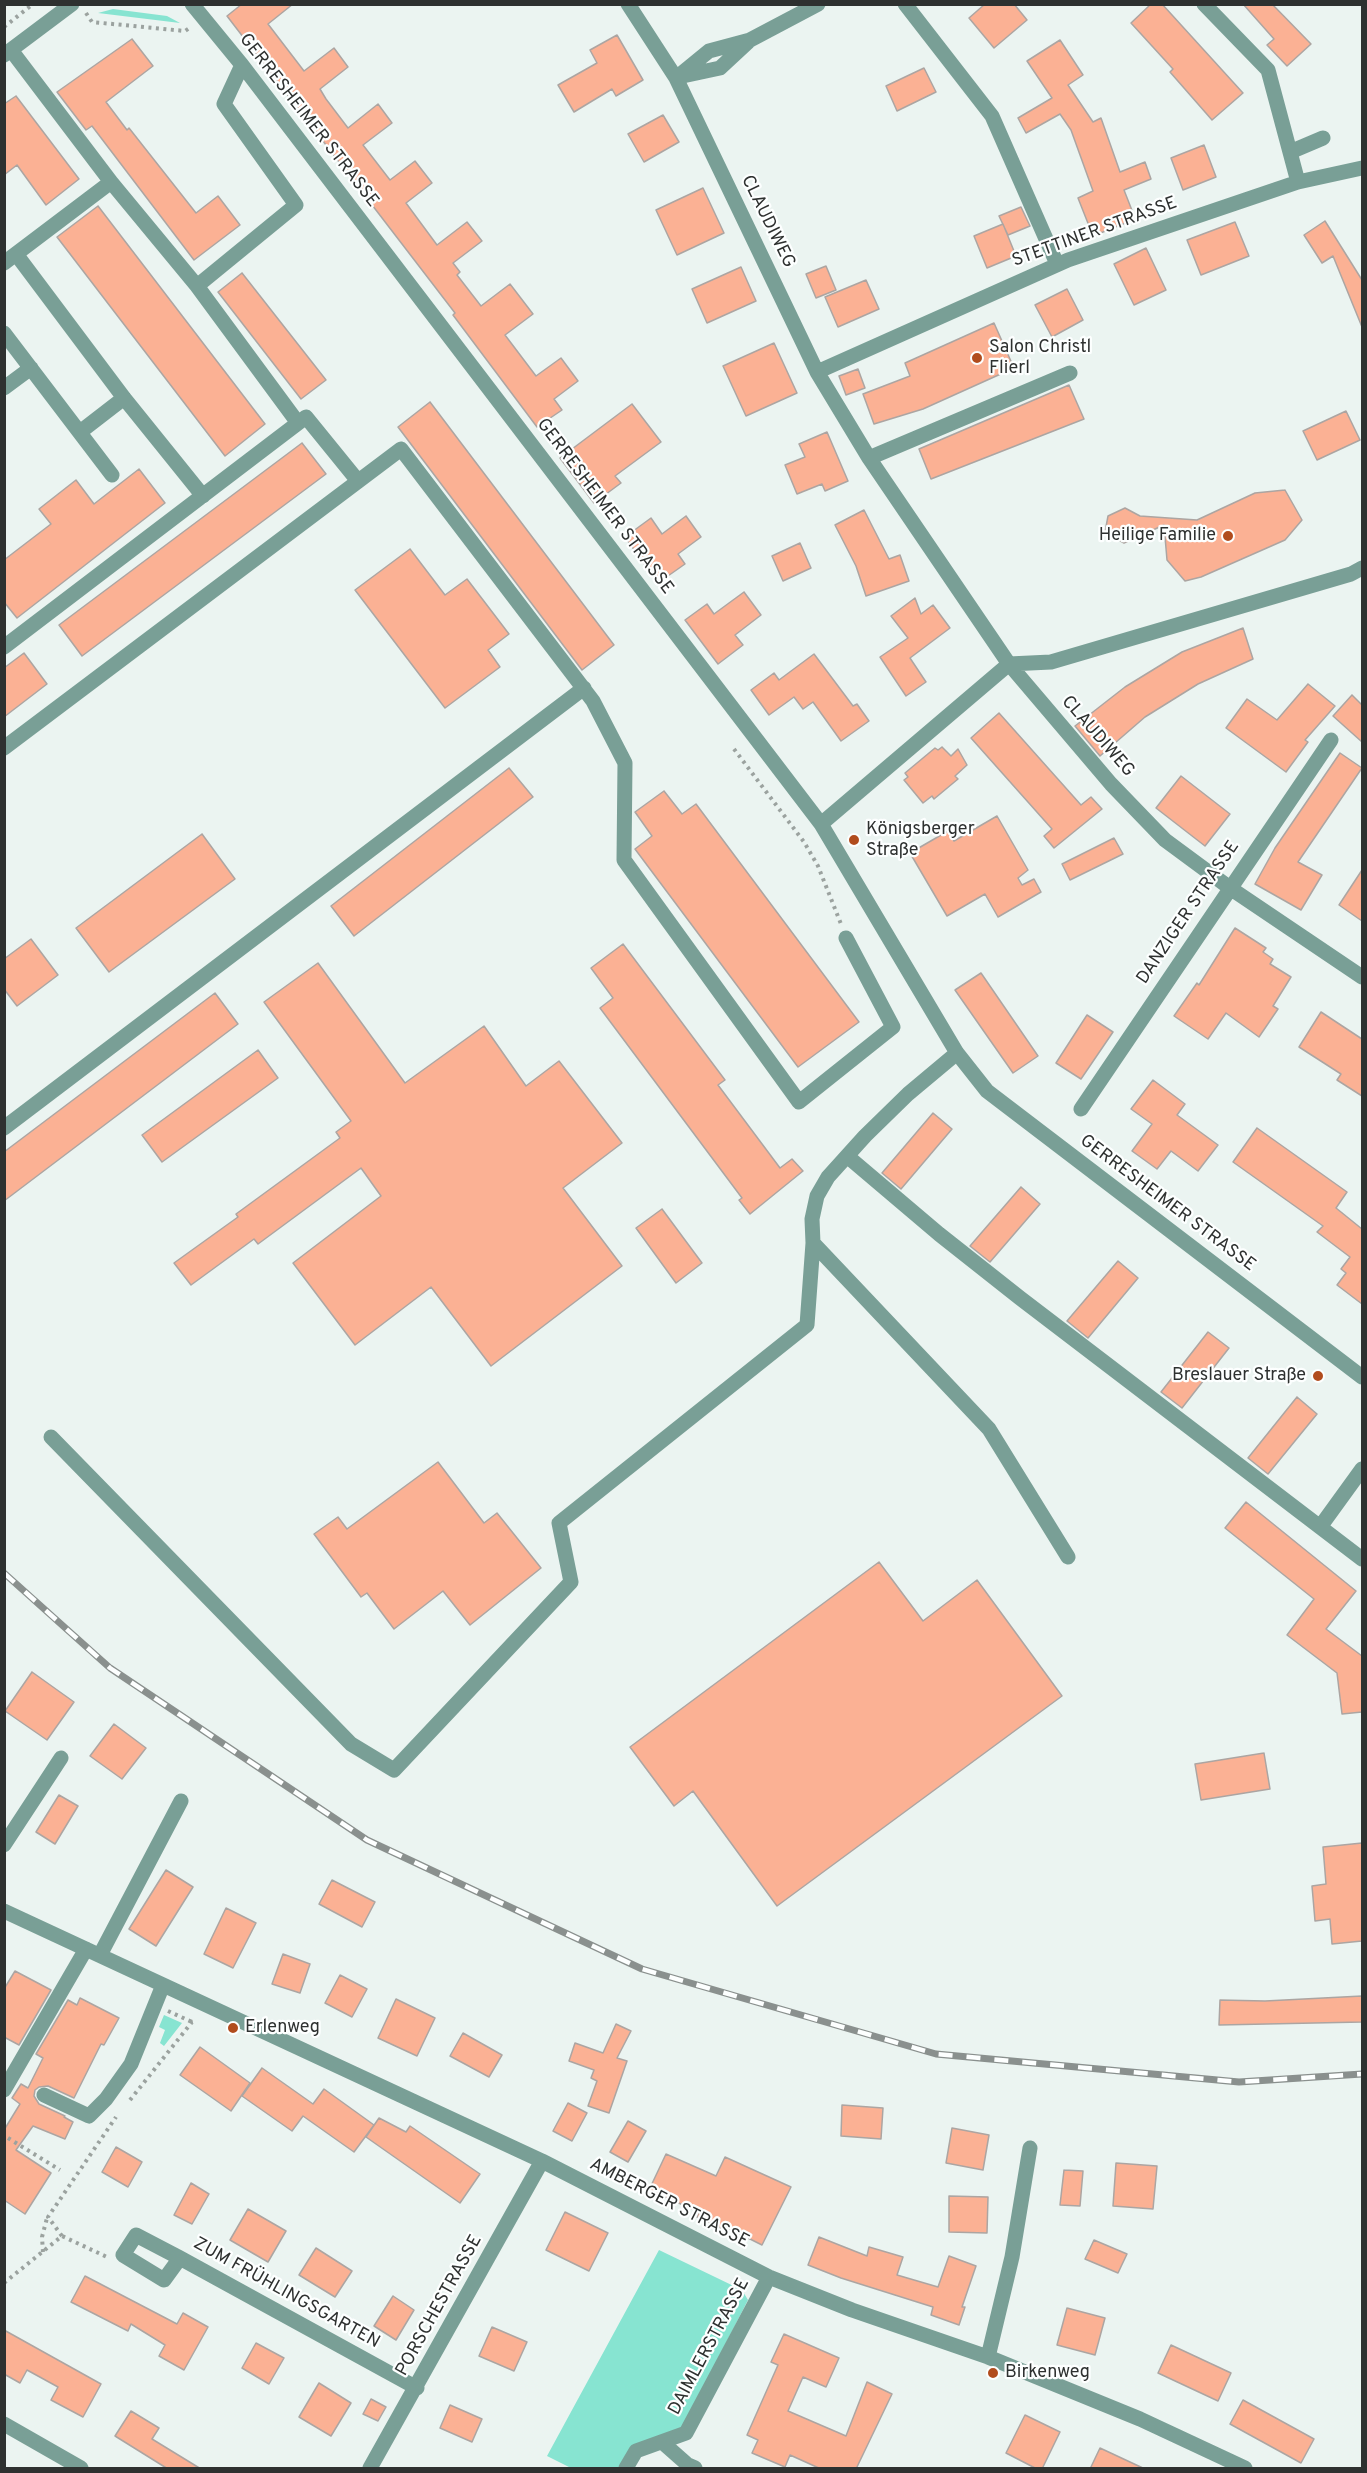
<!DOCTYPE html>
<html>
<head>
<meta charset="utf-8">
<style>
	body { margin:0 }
	#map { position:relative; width:1367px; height:2473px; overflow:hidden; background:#ebf4f1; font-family:Overpass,sans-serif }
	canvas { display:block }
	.frame { position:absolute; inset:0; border:6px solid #2e3130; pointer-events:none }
</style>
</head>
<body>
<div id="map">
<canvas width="1367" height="2473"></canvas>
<div class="frame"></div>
</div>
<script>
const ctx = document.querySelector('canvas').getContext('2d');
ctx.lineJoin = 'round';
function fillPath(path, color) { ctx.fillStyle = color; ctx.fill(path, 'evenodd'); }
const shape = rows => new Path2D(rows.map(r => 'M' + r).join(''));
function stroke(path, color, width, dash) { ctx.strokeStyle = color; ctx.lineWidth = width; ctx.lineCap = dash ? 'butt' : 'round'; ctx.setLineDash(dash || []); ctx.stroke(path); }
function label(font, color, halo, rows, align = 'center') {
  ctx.font = font + ' Overpass,sans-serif'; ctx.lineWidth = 4.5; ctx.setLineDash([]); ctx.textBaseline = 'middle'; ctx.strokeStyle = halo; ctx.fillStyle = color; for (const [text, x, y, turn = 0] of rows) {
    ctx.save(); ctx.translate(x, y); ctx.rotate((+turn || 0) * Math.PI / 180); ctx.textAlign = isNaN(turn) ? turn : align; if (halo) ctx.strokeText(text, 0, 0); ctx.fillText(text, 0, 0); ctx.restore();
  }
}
fillPath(shape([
	[113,9,167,16,180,23,98,13],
	[164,2015,182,2023,164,2046,160,2043,165,2030,159,2027],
	[659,2250,742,2290,748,2300,682,2429,622,2468,571,2468,547,2456]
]), '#87e4d1');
const building = shape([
	[242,4,293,4,268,24,304,71,334,48,348,67,320,89,326,99,348,128,378,104,392,123,363,145,390,180,415,161,432,183,406,203,437,245,467,222,482,241,453,263,460,272,457,275,481,306,510,284,533,314,505,335,536,376,561,358,578,381,554,399,562,410,537,427,453,315,455,313,227,16,242,4],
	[985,4,1014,4,1027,20,994,48,969,18,985,4],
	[1151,4,1162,4,1243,93,1212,120,1170,72,1173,69,1131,23,1151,4],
	[1243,4,1272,4,1311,44,1287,66,1267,45,1274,39,1243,4],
	[617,35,643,80,616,96,612,89,574,112,558,85,597,63,590,50,617,35],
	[132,39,153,66,106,102,127,130,129,128,196,213,218,196,240,225,194,260,92,126,86,130,57,92,132,39],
	[1060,40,1083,75,1068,85,1093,122,1101,118,1120,172,1145,162,1151,179,1124,190,1133,213,1133,220,1093,236,1078,198,1093,191,1071,130,1060,114,1026,133,1018,118,1052,98,1027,61,1060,40],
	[924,68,936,92,897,111,886,86,924,68],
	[16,96,79,179,46,205,17,165,4,175,4,104,16,96],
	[663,115,679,142,644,162,628,134,663,115],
	[1204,145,1216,177,1183,190,1171,158,1204,145],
	[703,188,724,233,677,255,656,210,703,188],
	[98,206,265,424,225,456,57,237,98,206],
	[1021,207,1030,226,1008,235,999,216,1021,207],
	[1325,221,1362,280,1362,327,1333,256,1322,263,1304,235,1325,221],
	[1235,222,1249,256,1201,275,1187,240,1235,222],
	[1003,224,1016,256,987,268,974,236,1003,224],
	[1146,248,1166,290,1134,305,1114,264,1146,248],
	[826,266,836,290,816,298,806,274,826,266],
	[741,267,756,301,707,323,692,289,741,267],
	[242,273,326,380,301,399,218,292,242,273],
	[866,280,879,309,838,327,825,297,866,280],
	[1067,289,1083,320,1052,337,1035,305,1067,289],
	[994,323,1014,368,923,409,874,424,863,394,910,376,905,363,994,323],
	[774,343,797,393,746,416,723,366,774,343],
	[858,369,865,388,846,395,839,376,858,369],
	[1069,385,1084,419,931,479,919,449,1069,385],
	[430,402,614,645,582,670,398,427,430,402],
	[632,404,661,442,615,476,621,483,594,503,560,458,632,404],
	[1346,411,1360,440,1317,460,1303,431,1346,411],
	[827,432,848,481,825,491,822,484,797,494,785,465,805,457,799,444,827,432],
	[302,443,326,474,82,656,59,625,302,443],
	[139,469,165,503,17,618,4,602,4,560,51,524,39,509,76,480,94,504,139,469],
	[1285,490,1302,520,1285,540,1201,577,1185,581,1167,560,1164,525,1124,543,1105,532,1108,516,1125,508,1140,516,1197,520,1255,493,1285,490],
	[864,510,889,559,900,555,909,581,866,596,856,566,835,525,864,510],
	[686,516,701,537,678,554,685,564,658,583,625,537,651,518,662,534,686,516],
	[800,543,811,568,783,581,772,556,800,543],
	[410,549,445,595,467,579,509,634,488,650,500,667,445,708,355,590,410,549],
	[744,592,761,615,735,635,743,645,718,664,685,620,707,604,714,614,744,592],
	[915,598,921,614,933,605,950,628,910,658,926,682,906,696,880,657,908,638,891,616,915,598],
	[1243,628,1253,659,1198,684,1145,717,1100,756,1075,726,1125,687,1182,652,1243,628],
	[24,653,47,684,4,717,4,668,24,653],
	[814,654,853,706,857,704,869,721,841,741,813,702,803,709,794,697,769,715,751,690,774,673,779,680,814,654],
	[1308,684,1335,706,1305,740,1308,742,1286,772,1226,728,1247,699,1277,720,1308,684],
	[1352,695,1362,705,1362,742,1333,716,1352,695],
	[999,713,1081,805,1091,797,1102,809,1054,848,1044,836,1052,829,971,738,999,713],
	[942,747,951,756,958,749,967,765,955,776,958,779,934,799,932,796,923,803,904,780,908,777,905,773,935,748,938,750,942,747],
	[1340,753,1362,768,1298,862,1322,875,1301,910,1255,884,1275,848,1340,753],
	[509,768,533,797,354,936,331,906,509,768],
	[1181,776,1230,814,1205,846,1156,808,1181,776],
	[664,791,682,814,696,804,859,1022,798,1067,635,849,652,836,635,812,664,791],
	[997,816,1028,870,1018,878,1022,885,1034,879,1041,892,998,917,985,894,947,916,910,853,948,831,954,841,997,816],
	[202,834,235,879,109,972,76,928,202,834],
	[1114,838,1123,854,1070,880,1062,864,1114,838],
	[1362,870,1362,921,1339,905,1362,870],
	[1235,928,1266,948,1263,952,1273,959,1270,964,1291,977,1273,1006,1278,1009,1259,1037,1226,1013,1208,1039,1174,1016,1197,983,1199,985,1235,928],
	[31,939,58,975,17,1006,4,989,4,959,31,939],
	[623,944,725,1080,718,1085,780,1168,792,1159,803,1171,750,1214,739,1200,742,1198,600,1008,613,998,591,968,623,944],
	[318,963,405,1083,484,1026,526,1086,559,1061,622,1143,563,1188,622,1266,491,1366,431,1287,355,1345,293,1263,381,1196,361,1168,258,1244,254,1239,191,1285,174,1263,238,1217,236,1214,340,1138,336,1132,351,1121,264,1002,318,963],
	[981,973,1038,1056,1013,1073,955,990,981,973],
	[215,993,238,1024,4,1201,4,1152,215,993],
	[1321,1012,1362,1039,1362,1096,1337,1080,1341,1074,1299,1047,1321,1012],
	[1087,1015,1113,1032,1081,1079,1056,1063,1087,1015],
	[258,1050,278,1078,162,1162,142,1135,258,1050],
	[1153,1080,1185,1104,1177,1115,1218,1145,1198,1171,1171,1151,1157,1169,1132,1151,1152,1124,1131,1109,1153,1080],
	[933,1113,952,1129,901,1189,882,1173,933,1113],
	[1257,1128,1347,1192,1336,1208,1362,1229,1362,1304,1337,1285,1346,1273,1341,1269,1350,1257,1317,1232,1323,1226,1233,1162,1257,1128],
	[1021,1187,1040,1204,990,1262,970,1246,1021,1187],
	[662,1209,702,1263,676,1283,636,1228,662,1209],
	[1118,1261,1138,1278,1088,1338,1067,1321,1118,1261],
	[1208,1332,1229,1348,1182,1408,1161,1392,1208,1332],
	[1297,1397,1317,1414,1268,1474,1248,1458,1297,1397],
	[438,1462,484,1523,497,1513,541,1568,470,1625,443,1591,394,1629,367,1593,361,1597,314,1534,338,1517,347,1529,438,1462],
	[1246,1502,1356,1591,1326,1629,1362,1656,1362,1712,1342,1714,1337,1673,1287,1635,1314,1599,1225,1528,1246,1502],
	[879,1562,923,1621,977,1580,1062,1696,777,1906,693,1791,674,1806,630,1747,879,1562],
	[32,1672,74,1702,47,1740,5,1711,32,1672],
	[114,1724,146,1748,122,1779,90,1756,114,1724],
	[1264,1753,1270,1789,1201,1800,1195,1764,1264,1753],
	[59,1795,78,1806,55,1844,36,1832,59,1795],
	[1362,1843,1362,1941,1332,1944,1330,1919,1315,1921,1312,1886,1326,1884,1323,1847,1362,1843],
	[166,1870,193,1887,156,1946,129,1929,166,1870],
	[332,1880,375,1902,362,1927,319,1904,332,1880],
	[226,1908,256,1923,233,1968,204,1954,226,1908],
	[283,1954,310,1964,300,1993,272,1984,283,1954],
	[15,1971,51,1990,19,2045,4,2037,4,1989,15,1971],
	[340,1975,367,1989,352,2017,325,2003,340,1975],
	[1362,1996,1362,2022,1219,2025,1220,2000,1265,2001,1362,1996],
	[80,1998,119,2018,104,2045,101,2044,74,2098,48,2086,39,2087,35,2090,34,2096,39,2104,65,2116,64,2117,73,2122,65,2139,33,2126,16,2150,51,2173,25,2214,4,2200,4,2130,20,2104,12,2098,21,2084,28,2088,43,2058,36,2054,68,2000,77,2005,80,1998],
	[396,1999,435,2018,417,2056,378,2038,396,1999],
	[616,2024,631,2031,617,2058,627,2061,609,2113,588,2106,597,2081,591,2078,594,2070,569,2061,575,2043,603,2053,616,2024],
	[463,2033,502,2055,489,2077,450,2056,463,2033],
	[200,2047,250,2083,231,2111,180,2075,200,2047],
	[262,2068,313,2104,324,2089,374,2125,354,2152,303,2116,292,2131,242,2096,262,2068],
	[568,2103,587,2113,572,2141,553,2131,568,2103],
	[842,2105,883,2108,881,2139,841,2136,842,2105],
	[379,2118,406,2132,410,2126,480,2174,460,2203,366,2137,379,2118],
	[628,2121,646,2131,628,2162,610,2152,628,2121],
	[952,2128,989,2135,983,2170,946,2163,952,2128],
	[116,2147,142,2162,128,2187,102,2172,116,2147],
	[666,2154,716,2176,725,2157,791,2187,762,2245,726,2227,725,2230,697,2217,699,2212,649,2190,666,2154],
	[1116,2163,1157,2166,1153,2209,1113,2206,1116,2163],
	[1064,2170,1083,2171,1080,2206,1060,2205,1064,2170],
	[191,2183,209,2194,192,2224,174,2215,191,2183],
	[949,2196,988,2197,987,2233,949,2232,949,2196],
	[248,2209,286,2231,268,2262,230,2240,248,2209],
	[565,2212,608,2233,589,2271,546,2250,565,2212],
	[819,2237,867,2256,869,2247,903,2257,897,2275,938,2287,949,2256,976,2266,962,2307,965,2307,959,2325,931,2315,933,2307,841,2278,808,2265,819,2237],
	[1094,2240,1127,2254,1118,2273,1085,2259,1094,2240],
	[316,2248,352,2271,335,2297,299,2275,316,2248],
	[85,2276,177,2324,183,2313,208,2327,184,2370,159,2356,165,2345,131,2324,128,2331,71,2302,85,2276],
	[393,2296,414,2310,396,2340,374,2326,393,2296],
	[1067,2308,1105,2318,1095,2355,1057,2345,1067,2308],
	[492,2327,527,2342,514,2371,479,2356,492,2327],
	[4,2330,101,2384,83,2417,51,2400,58,2387,27,2370,20,2383,4,2374,4,2330],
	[784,2334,839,2358,826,2387,803,2377,788,2411,846,2436,867,2382,892,2394,856,2469,821,2469,790,2455,785,2467,752,2453,758,2440,747,2435,778,2365,771,2362,784,2334],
	[256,2343,284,2358,269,2384,242,2368,256,2343],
	[1171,2345,1231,2373,1218,2401,1158,2373,1171,2345],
	[319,2383,351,2403,331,2436,299,2417,319,2383],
	[371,2399,386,2407,378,2421,363,2414,371,2399],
	[1243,2400,1314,2439,1301,2463,1230,2424,1243,2400],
	[450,2405,482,2419,472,2442,440,2428,450,2405],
	[131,2411,159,2428,152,2439,201,2469,168,2469,115,2436,131,2411],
	[1025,2415,1060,2432,1042,2469,1037,2469,1006,2453,1025,2415],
	[1100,2448,1145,2469,1090,2469,1100,2448]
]);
fillPath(building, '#fbb194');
stroke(building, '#aca5a2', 1.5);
stroke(shape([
	[86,13,92,22,185,31,191,27],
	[4,27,33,4],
	[734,749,804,842,818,866,841,924],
	[168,2011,192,2022],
	[130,2100,192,2022,197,2021],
	[8,2138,60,2170],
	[62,2236,48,2217,116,2117],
	[43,2252,42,2237,47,2218],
	[4,2283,62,2236,107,2257]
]), '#9ba29f', 4, [3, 4.5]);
stroke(shape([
	[192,4,242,65,821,824,957,1053,987,1091,1362,1377],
	[628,4,676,78,817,372,869,458,1009,664,1111,784,1165,840,1230,888,1362,977],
	[905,4,992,116,1057,264],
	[1204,4,1268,70,1298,182],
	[4,55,72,4],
	[678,77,720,68,748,42],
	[676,78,709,51,750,40,818,4],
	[1290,152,1323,138],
	[111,182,197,286,298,423],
	[16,254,124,398,203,496],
	[4,263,111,182,11,50],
	[197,286,296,205,224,104,242,65],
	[4,333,112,475],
	[817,372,1068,260,1298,182,1362,168],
	[4,388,31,368],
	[80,432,124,398],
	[869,458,1070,373],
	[4,647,306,417,358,481],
	[4,748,401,449,593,701,625,763,624,860,799,1102,893,1027,846,938],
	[821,824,1009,664,1051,662,1351,574,1362,568],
	[1081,1109,1331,740],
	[4,1128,584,688],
	[847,1156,939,1234,1020,1298,1362,1559],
	[813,1243,989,1429,1068,1557],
	[51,1437,351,1744,394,1770,571,1582,559,1523,807,1325,813,1243,812,1219,817,1196,828,1177,865,1136,908,1094,957,1053],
	[1320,1527,1362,1469],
	[4,1845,61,1758],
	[4,1911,542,2161,769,2277,852,2310,988,2357,1140,2419,1245,2468],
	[100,1955,181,1801],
	[4,2090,86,1949],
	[44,2095,89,2116,106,2099,131,2064,163,1985],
	[180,2258,164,2280,123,2255,136,2235,180,2258,417,2388],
	[988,2357,1012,2257,1030,2148],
	[4,2424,81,2468],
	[662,2442,688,2465,695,2468],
	[370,2468,542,2161],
	[626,2468,636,2451,686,2433,769,2277]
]), '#799f96', 15);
const rail = shape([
	[4,1573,110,1668,367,1840,642,1969,936,2054,1239,2082,1362,2074]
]);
stroke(rail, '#8a908e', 7);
stroke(rail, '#fdffff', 4.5, [14]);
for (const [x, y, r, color] of [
	[977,358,6,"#b14c1d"],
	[1228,536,6,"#b14c1d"],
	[854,840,6,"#b14c1d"],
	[1318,1376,6,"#b14c1d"],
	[233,2028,6,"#b14c1d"],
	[993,2373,6,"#b14c1d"]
]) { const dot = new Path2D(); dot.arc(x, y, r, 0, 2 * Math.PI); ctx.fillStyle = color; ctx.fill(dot); stroke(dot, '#fdffff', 2); }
label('18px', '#2e3130', '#fdffff', [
	["GERRESHEIMER STRASSE",308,121,52],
	["CLAUDIWEG",767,222,64],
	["STETTINER STRASSE",1095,233,-20],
	["GERRESHEIMER STRASSE",604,507,53],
	["CLAUDIWEG",1097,737,49],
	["DANZIGER STRASSE",1189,913,-56],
	["GERRESHEIMER STRASSE",1167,1204,37],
	["AMBERGER STRASSE",669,2204,27],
	["ZUM FRÜHLINGSGARTEN",286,2294,29],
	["PORSCHESTRASSE",440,2306,-61],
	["DAIMLERSTRASSE",710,2347,-62]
]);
label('18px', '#2e3130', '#fdffff', [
	["Salon Christl",989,348],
	["Flierl",989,369],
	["Heilige Familie",1216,536,"right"],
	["Königsberger",866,830],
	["Straße",866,851],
	["Breslauer Straße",1306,1376,"right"],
	["Erlenweg",245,2028],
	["Birkenweg",1005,2373]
], 'left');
</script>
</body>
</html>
